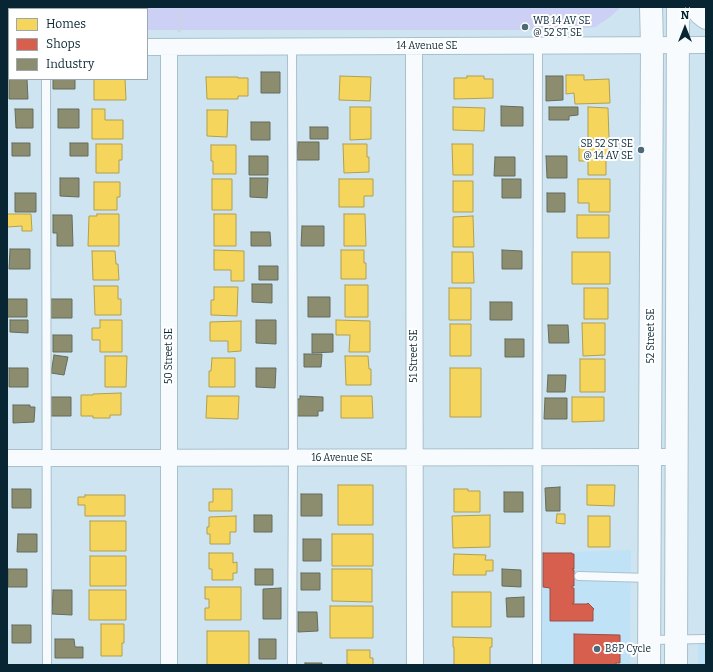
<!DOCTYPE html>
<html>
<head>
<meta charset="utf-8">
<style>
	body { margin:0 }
	#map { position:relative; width:713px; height:672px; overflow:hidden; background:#cee4f0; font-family:Bitter,serif }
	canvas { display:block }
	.frame { position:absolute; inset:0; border:8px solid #082534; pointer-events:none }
	.legend { position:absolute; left:8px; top:8px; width:140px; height:72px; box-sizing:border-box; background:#fff; border:1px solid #9ca8ae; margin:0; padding:5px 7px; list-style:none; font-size:12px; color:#082534 }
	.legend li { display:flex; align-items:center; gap:8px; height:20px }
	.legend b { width:20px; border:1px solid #9ca8ae }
	.north { position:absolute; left:665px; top:8px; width:40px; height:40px; -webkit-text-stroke:3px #fff; paint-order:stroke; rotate:0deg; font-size:11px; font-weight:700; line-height:16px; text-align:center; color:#082534 }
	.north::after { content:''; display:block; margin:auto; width:14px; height:18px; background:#082534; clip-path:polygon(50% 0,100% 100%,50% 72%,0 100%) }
</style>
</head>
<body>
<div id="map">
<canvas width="713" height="672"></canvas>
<div class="frame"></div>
<ul class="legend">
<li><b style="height:11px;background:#f6d55c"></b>Homes</li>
<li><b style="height:11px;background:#d6604d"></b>Shops</li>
<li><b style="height:11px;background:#8c8c6e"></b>Industry</li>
</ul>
<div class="north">N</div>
</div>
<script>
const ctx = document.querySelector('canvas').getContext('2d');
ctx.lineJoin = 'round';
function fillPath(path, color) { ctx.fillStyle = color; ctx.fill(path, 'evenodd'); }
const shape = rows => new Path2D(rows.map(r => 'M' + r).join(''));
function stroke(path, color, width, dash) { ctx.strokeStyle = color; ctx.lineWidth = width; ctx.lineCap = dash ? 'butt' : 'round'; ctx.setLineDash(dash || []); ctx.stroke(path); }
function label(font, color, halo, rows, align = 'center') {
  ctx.font = font + ' Bitter,serif'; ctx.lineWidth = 4; ctx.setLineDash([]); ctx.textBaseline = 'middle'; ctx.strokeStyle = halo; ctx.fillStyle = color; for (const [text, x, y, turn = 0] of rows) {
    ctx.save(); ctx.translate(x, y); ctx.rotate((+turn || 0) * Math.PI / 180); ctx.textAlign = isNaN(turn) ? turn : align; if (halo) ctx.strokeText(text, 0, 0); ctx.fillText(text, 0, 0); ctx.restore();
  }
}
fillPath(shape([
	[631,550,630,665,542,665,541,553],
	[698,634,706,634,706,665,698,665]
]), '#c0e2f6');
fillPath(shape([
	[7,7,621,7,610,17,595,27,569,30,147,30,147,9,9,9,9,30,7,30]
]), '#ccd0f4');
const homes = shape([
	[566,75,584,75,584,80,609,79,610,103,575,104,574,93,566,94,566,75],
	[340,76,371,77,370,101,339,100,340,76],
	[467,76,484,76,484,79,493,79,493,98,454,99,454,78,467,78,467,76],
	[206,77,238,77,238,78,248,78,248,96,238,96,238,99,207,99,206,77],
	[94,79,125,79,126,100,94,100,94,79],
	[350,107,371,107,371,139,350,140,350,107],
	[453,107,485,108,484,131,453,130,453,107],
	[588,107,608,108,609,139,588,139,588,107],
	[92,109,105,109,105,120,123,120,123,139,92,139,92,109],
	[207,110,228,110,227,137,207,136,207,110],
	[96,144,122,144,122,160,119,160,119,173,96,173,96,144],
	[343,144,367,144,367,157,369,157,369,172,344,173,343,144],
	[452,144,473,144,473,175,453,175,452,144],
	[211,145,236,145,236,174,213,174,213,161,211,161,211,145],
	[587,145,609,145,609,160,606,160,606,175,588,175,588,161,579,161,579,146,587,146,587,145],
	[212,179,232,179,232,210,212,210,212,179],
	[339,179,373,179,373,196,364,196,364,207,339,207,339,179],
	[578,179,610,179,610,212,589,212,589,203,578,203,578,179],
	[453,181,473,181,473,212,453,212,453,181],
	[94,182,120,182,120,197,117,197,117,210,94,210,94,182],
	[7,214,31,214,32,231,22,231,22,226,7,227,7,214],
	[97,214,119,214,119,246,88,246,89,216,97,216,97,214],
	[214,214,236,214,236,246,214,246,214,214],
	[344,214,365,214,366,246,344,246,344,214],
	[577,215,609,215,609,238,577,238,577,215],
	[473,216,474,247,453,247,453,217,473,216],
	[214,250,244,251,244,281,231,281,231,270,214,270,214,250],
	[341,250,364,250,364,263,366,263,366,279,341,279,341,250],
	[92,251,115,251,116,264,118,264,119,280,93,280,92,251],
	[452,252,473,252,474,283,452,283,452,252],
	[572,252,610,252,610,284,572,284,572,252],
	[345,285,368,285,368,317,345,317,345,285],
	[94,286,118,286,118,299,121,299,121,315,95,315,94,286],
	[214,287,238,287,237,316,211,315,211,300,214,300,214,287],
	[449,288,471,288,471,320,449,320,449,288],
	[584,288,608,288,608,319,584,319,584,288],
	[100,320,122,320,122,352,100,352,100,340,92,340,92,328,100,328,100,320],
	[336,320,370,321,370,352,349,352,350,335,336,335,336,320],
	[241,321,241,351,228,352,228,341,210,341,210,322,241,321],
	[582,323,605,323,605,355,583,356,582,323],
	[450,324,471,324,471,356,450,356,450,324],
	[105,356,127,356,126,387,105,387,105,356],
	[345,356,368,356,369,369,371,369,371,385,346,385,345,356],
	[212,358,235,358,235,387,209,387,209,371,211,371,212,358],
	[580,359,605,359,605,392,580,392,580,359],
	[450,368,481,368,481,417,450,417,450,368],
	[121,393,121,415,110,415,110,418,93,418,93,416,81,416,81,395,93,395,93,394,121,393],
	[207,396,239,396,238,419,206,418,207,396],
	[341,396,372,396,373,418,341,418,341,396],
	[572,397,604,397,604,421,572,422,572,397],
	[338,485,373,485,373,525,338,525,338,485],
	[587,485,615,485,614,506,587,505,587,485],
	[213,489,232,489,232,511,209,511,209,502,213,502,213,489],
	[454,489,468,489,468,491,480,491,480,512,454,512,454,489],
	[85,495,125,495,125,516,85,516,85,505,78,505,78,497,85,497,85,495],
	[557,514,565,514,565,524,556,523,557,514],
	[490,515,490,547,453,548,452,516,490,515],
	[236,516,236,532,230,532,230,544,210,544,210,534,207,534,207,527,209,527,209,517,236,516],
	[588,516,610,516,610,547,588,547,588,516],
	[90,521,126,521,126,551,90,551,90,521],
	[332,534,373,534,373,566,332,566,332,534],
	[209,553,233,553,233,563,237,562,237,573,233,573,233,580,212,580,212,569,209,569,209,553],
	[454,554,486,555,485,560,493,560,493,571,486,571,486,575,453,575,454,554],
	[90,556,126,556,126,586,90,586,90,556],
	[332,569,372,569,372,602,332,601,332,569],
	[205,587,241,587,241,620,205,620,205,608,209,608,209,599,205,599,205,587],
	[89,590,126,590,126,620,89,620,89,590],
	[452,592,491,592,491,627,452,627,452,592],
	[330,606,373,606,373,638,330,638,330,606],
	[101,624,124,624,124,643,122,643,122,656,101,656,101,624],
	[207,631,249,631,249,665,207,665,207,631],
	[453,637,492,638,492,647,490,647,490,665,492,665,453,665,454,665,454,647,453,647,453,637],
	[347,650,370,650,370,658,373,658,373,665,350,665,350,664,347,664,347,650]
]);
fillPath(homes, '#f6d55c');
stroke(homes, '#afa050', 1);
const shops = shape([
	[543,553,572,553,572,554,574,554,574,569,572,569,574,570,574,586,572,586,572,588,574,588,574,603,572,604,587,604,588,603,594,609,593,610,593,621,550,621,550,588,543,587,543,553],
	[574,634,620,635,620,663,616,663,616,665,574,665,574,634]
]);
fillPath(shops, '#d6604d');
stroke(shops, '#984e46', 1);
const industry = shape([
	[261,72,280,72,280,93,261,93,261,72],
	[546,76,563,76,563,100,546,101,546,76],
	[9,78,9,79,27,79,28,99,9,99,9,78],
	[53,79,75,79,75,89,53,89,53,79],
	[501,106,523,107,523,126,501,126,501,106],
	[549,107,578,107,578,115,569,116,569,120,549,120,549,107],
	[15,109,33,109,33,128,16,128,15,109],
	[58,109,79,109,79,128,58,128,58,109],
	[251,122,270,122,270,140,251,140,251,122],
	[310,127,328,127,328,139,310,139,310,127],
	[298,142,319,142,319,160,297,160,298,142],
	[12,143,30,143,30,156,12,156,12,143],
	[70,143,88,143,88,156,70,156,70,143],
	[249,156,268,156,268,175,249,175,249,156],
	[546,156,567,156,567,178,547,178,546,156],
	[495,157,515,157,515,176,494,176,495,157],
	[60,178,79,178,79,197,60,196,60,178],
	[250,178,268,178,267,198,250,197,250,178],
	[502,179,521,179,521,198,502,198,502,179],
	[15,193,36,193,36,212,15,212,15,193],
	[547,193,565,193,565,212,547,212,547,193],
	[53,215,72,215,73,246,57,246,57,233,53,233,53,215],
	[302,226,324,226,324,246,301,246,302,226],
	[251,232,270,232,271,246,251,246,251,232],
	[10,249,30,249,30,269,9,269,10,249],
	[502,250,522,251,522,269,502,269,502,250],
	[259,266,278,266,278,280,259,280,259,266],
	[252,284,272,284,272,303,252,302,252,284],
	[308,297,330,297,330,317,308,317,308,297],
	[7,299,27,299,27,317,7,317,7,299],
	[51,299,72,299,72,318,51,318,51,299],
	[490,302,512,302,512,320,490,320,490,302],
	[10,320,28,320,28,333,10,332,10,320],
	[256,320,276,320,276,344,256,343,256,320],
	[548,325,568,325,569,343,549,343,548,325],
	[312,334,333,334,333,352,312,353,312,334],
	[53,335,72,335,72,352,53,352,53,335],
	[505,339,524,339,524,357,505,357,505,339],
	[304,354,322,354,321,367,304,367,304,354],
	[54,355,68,357,64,375,51,373,54,355],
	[9,368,28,368,28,387,9,387,9,368],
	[256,368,276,368,275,388,256,387,256,368],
	[548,375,566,375,565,392,547,392,548,375],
	[300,396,323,397,323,411,318,411,318,416,297,416,297,399,300,399,300,396],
	[51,397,71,397,71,416,51,416,51,397],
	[545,398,567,398,567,419,544,419,545,398],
	[13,405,30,405,30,407,35,407,34,422,13,423,13,405],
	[560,487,560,511,546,511,545,488,560,487],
	[12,489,31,489,31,508,12,508,12,489],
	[504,492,523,492,523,512,504,512,504,492],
	[301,494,322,494,322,516,301,516,301,494],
	[254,515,272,515,272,532,254,532,254,515],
	[18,534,37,534,37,552,17,552,18,534],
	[303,539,321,539,321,561,303,561,303,539],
	[8,569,27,569,27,587,8,587,8,569],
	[255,569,273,569,273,585,255,585,255,569],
	[502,569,521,570,521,587,502,586,502,569],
	[301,573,320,573,320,590,301,590,301,573],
	[281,588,281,619,263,619,263,589,281,588],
	[53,590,72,590,72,615,52,614,53,590],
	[524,597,524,617,507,617,506,598,524,597],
	[298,612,317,612,318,631,298,632,298,612],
	[12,625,31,625,31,643,12,643,12,625],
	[55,639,74,639,75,647,83,647,83,658,55,658,55,639],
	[259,639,276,639,276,659,259,659,259,639],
	[305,663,322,663,322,665,305,665,305,663]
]);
fillPath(industry, '#8c8c6e');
stroke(industry, '#646d5d', 1);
const lane = shape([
	[46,79,47,665],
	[579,576,649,578],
	[651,640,706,639],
	[292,665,293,458,292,47],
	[537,665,538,46]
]);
const street = shape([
	[414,46,415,665],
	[7,47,9,47],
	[147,47,706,45],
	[169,47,169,665],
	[7,458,677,457]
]);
const secondary = shape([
	[695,7,701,14,706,18],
	[649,665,652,45,651,7],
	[676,665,678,7]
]);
stroke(lane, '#a8c0cd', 10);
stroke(street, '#a8c0cd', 18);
stroke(secondary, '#a8c0cd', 24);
stroke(shape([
	[179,32,181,7]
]), '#ced6da', 2.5, [3, 3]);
stroke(lane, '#f8fbfd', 8);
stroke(street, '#f8fbfd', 16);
stroke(secondary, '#f8fbfd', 22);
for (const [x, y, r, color] of [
	[525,27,4,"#4d6876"],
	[641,150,4,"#4d6876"],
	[597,649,4,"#4d6876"]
]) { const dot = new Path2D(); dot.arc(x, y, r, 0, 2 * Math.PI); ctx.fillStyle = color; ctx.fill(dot); stroke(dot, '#fff', 1.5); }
label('10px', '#082534', '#fff', [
	["WB 14 AV SE",533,21],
	["@ 52 ST SE",533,33],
	["SB 52 ST SE",633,144,"right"],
	["@ 14 AV SE",633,156,"right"],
	["B&P Cycle",605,649]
], 'left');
label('10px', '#082534', '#fff', [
	["14 Avenue SE",427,46],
	["52 Street SE",651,336,-90],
	["50 Street SE",169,356,-90],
	["51 Street SE",414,356,-90],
	["16 Avenue SE",342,458]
]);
</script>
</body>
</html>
